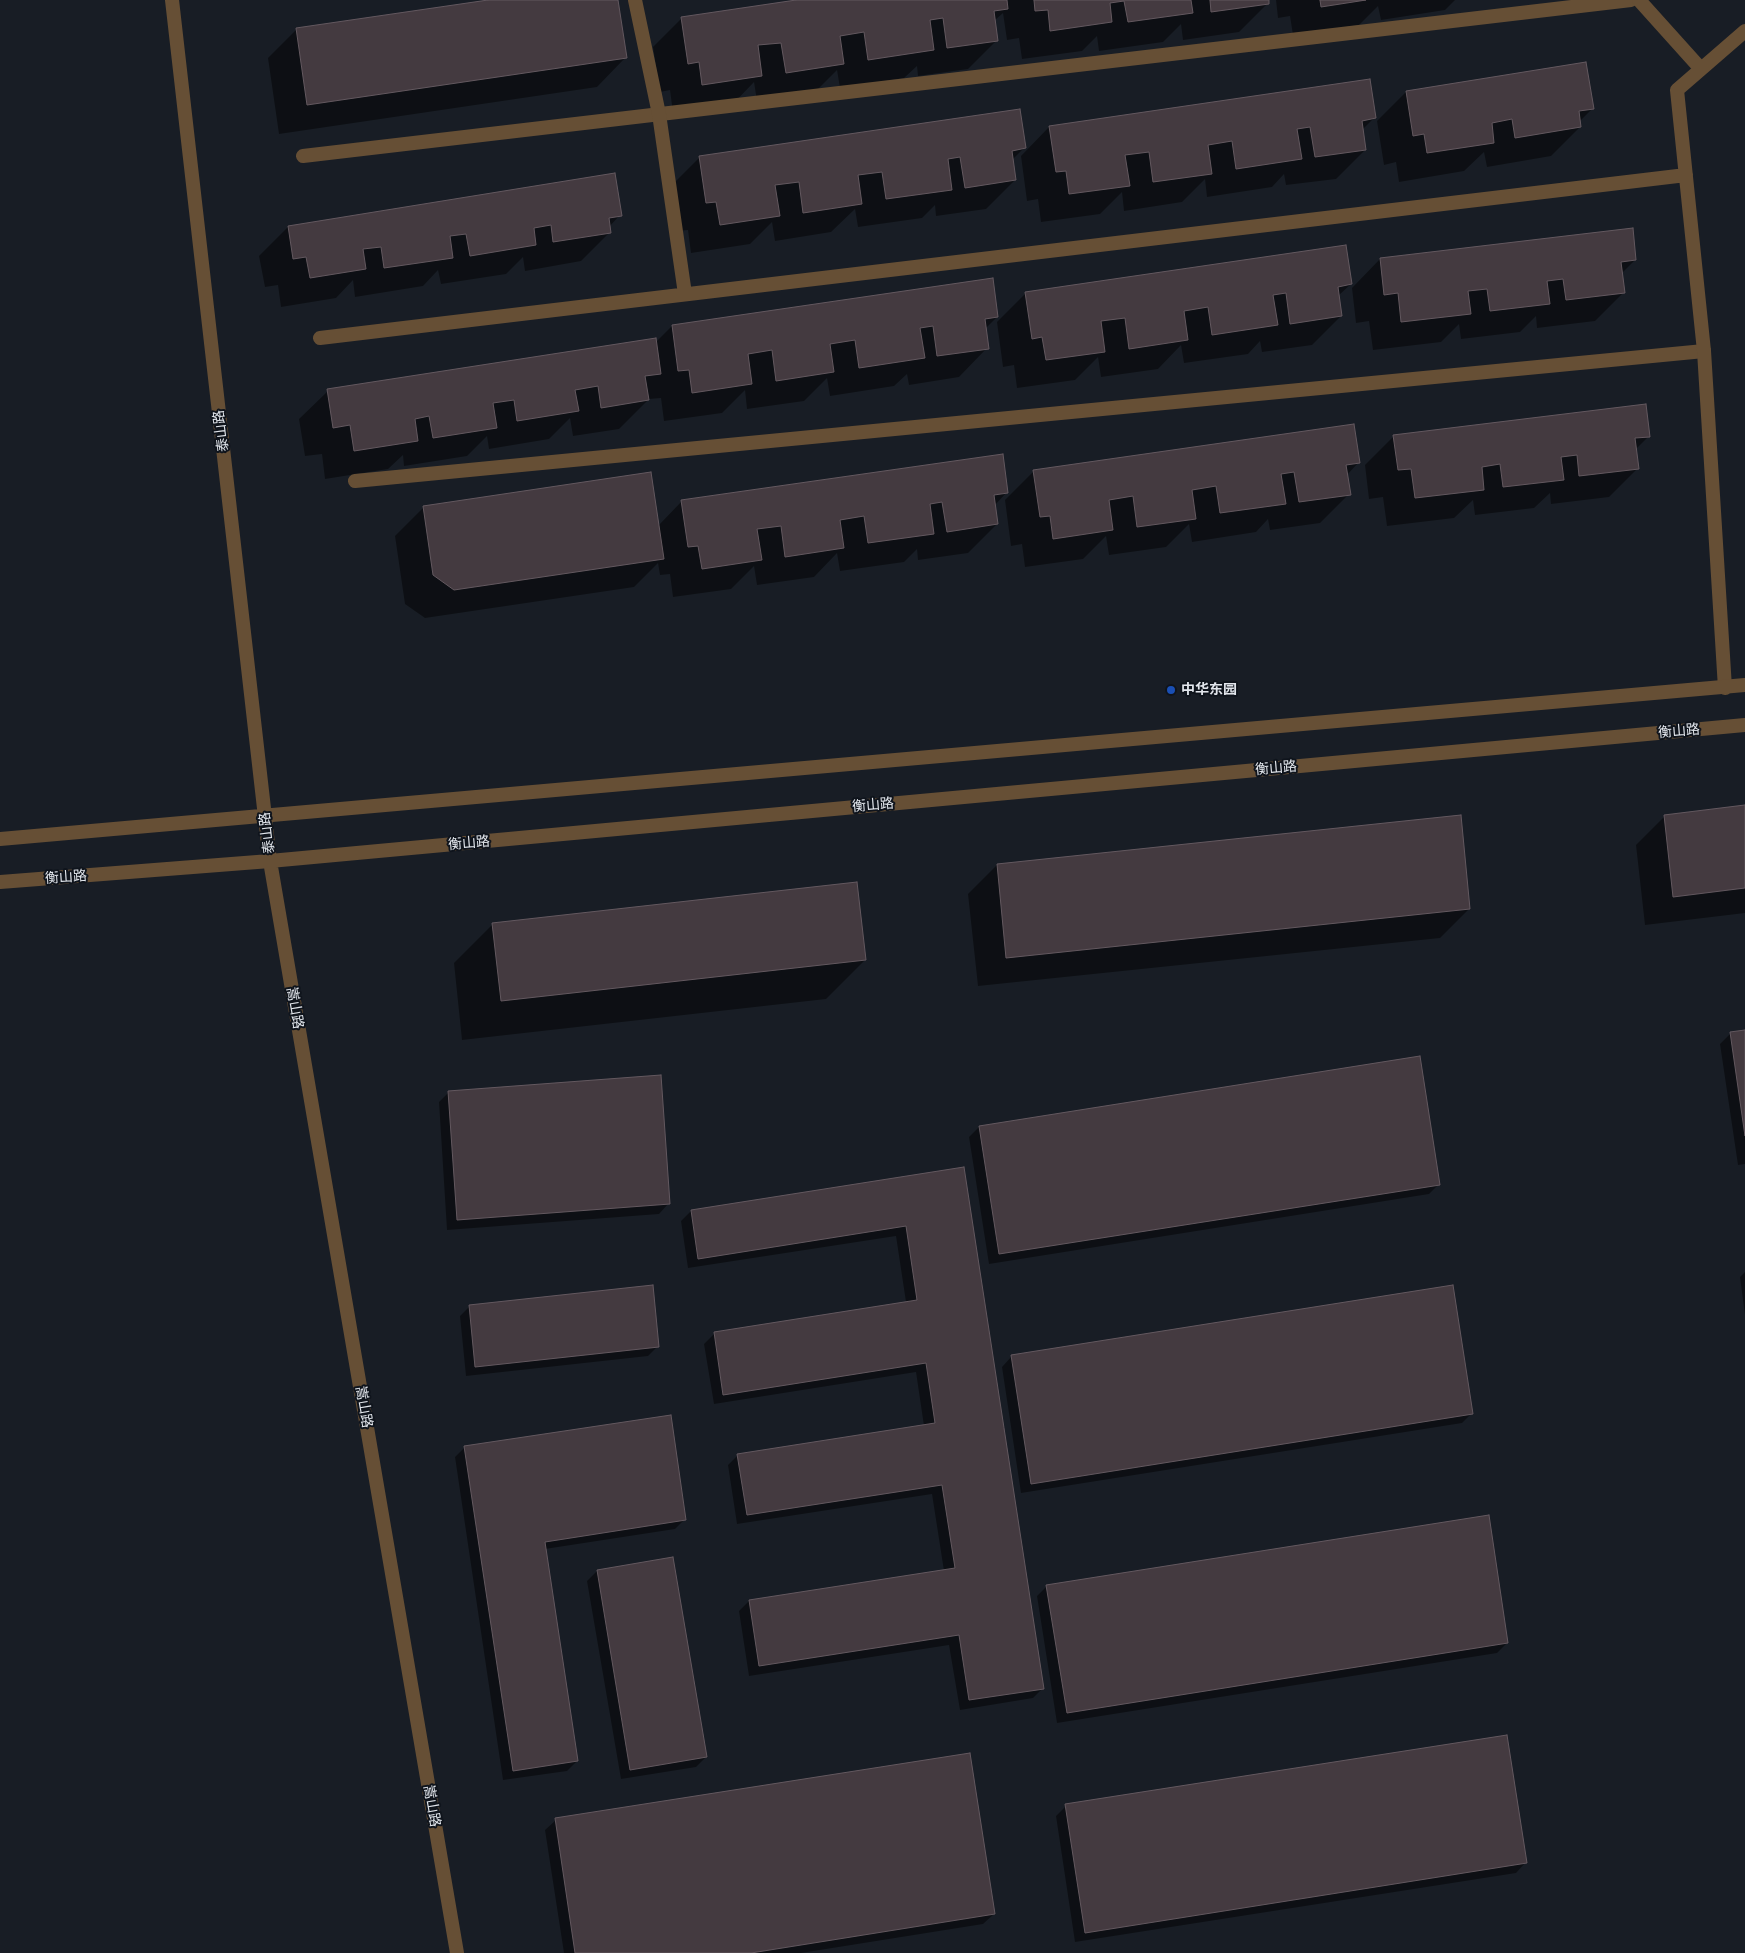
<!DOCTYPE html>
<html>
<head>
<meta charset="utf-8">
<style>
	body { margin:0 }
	canvas { display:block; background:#181d25 }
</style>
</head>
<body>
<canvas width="1745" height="1953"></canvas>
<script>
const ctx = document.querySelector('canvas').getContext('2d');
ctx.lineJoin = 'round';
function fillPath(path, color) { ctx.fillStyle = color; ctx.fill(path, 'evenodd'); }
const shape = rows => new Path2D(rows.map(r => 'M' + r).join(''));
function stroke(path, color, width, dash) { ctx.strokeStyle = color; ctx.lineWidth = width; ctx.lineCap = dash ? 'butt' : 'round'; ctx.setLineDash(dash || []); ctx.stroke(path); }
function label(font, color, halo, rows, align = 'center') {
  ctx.font = font + ' "Golos Text","Noto Sans SC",sans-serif'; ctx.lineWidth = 4; ctx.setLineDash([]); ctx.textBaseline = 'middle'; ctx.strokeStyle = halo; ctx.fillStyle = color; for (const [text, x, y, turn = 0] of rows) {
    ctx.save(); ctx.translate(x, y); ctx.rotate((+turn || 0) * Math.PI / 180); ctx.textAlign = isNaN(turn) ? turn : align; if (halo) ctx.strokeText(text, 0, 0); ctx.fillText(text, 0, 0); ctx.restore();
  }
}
fillPath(shape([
	[496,0,617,0,625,58,597,87,279,134,268,58,297,29],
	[805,0,1267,0,1268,3,1239,32,1183,40,1181,24,1163,42,1099,51,1097,36,1082,51,1022,59,1019,38,1007,40,1003,13,994,21,997,40,968,69,918,76,917,66,904,78,840,88,837,70,814,93,757,101,754,82,732,105,673,113,670,90,660,92,653,47,682,18],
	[1276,0,1455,0,1445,10,1381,20,1378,6,1359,25,1293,35,1290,16,1278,18],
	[1406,92,1593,108,1579,122,1580,127,1551,156,1487,167,1484,152,1464,171,1399,182,1396,162,1384,165,1377,121],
	[1374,118,1362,130,1365,150,1336,179,1286,185,1284,174,1272,187,1207,197,1205,179,1182,202,1124,211,1122,192,1100,214,1041,222,1038,199,1027,201,1021,156,1049,127],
	[1024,148,1012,160,1015,180,986,209,936,216,935,205,922,218,858,227,855,209,831,232,775,241,772,222,750,244,691,253,688,230,677,231,671,186,700,157],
	[620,215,609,227,610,232,581,261,525,271,523,257,506,274,441,284,438,270,423,286,355,297,353,280,336,298,281,307,278,285,265,287,259,256,288,227],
	[1380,259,1635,260,1621,274,1624,292,1595,321,1537,328,1536,316,1520,332,1461,339,1459,324,1441,342,1373,350,1369,321,1356,323,1352,288],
	[1351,284,1338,296,1341,316,1312,345,1262,352,1260,341,1248,354,1184,363,1181,345,1158,369,1101,377,1098,357,1075,380,1017,388,1014,365,1003,367,997,322,1026,293],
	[997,317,985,329,987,348,959,377,909,385,907,374,894,386,830,396,827,378,804,401,747,409,745,390,722,413,664,421,661,398,649,399,619,429,573,436,570,418,549,439,489,449,487,436,467,456,404,466,403,455,388,469,325,479,322,454,305,456,299,419,328,391,655,343,672,326],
	[1394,436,1649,436,1635,450,1637,469,1609,497,1551,504,1550,493,1534,508,1475,515,1473,500,1454,518,1387,526,1383,497,1369,499,1365,465],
	[1358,463,1347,475,1349,494,1320,523,1270,530,1268,519,1256,532,1192,542,1189,524,1166,547,1109,555,1106,536,1083,559,1025,567,1022,544,1011,546,1005,500,1034,471],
	[1007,492,995,505,997,524,968,553,918,560,917,549,904,562,840,571,837,553,814,577,757,585,754,566,731,589,673,597,670,574,660,575,658,563,634,587,425,618,405,604,395,536,424,507,658,526,682,501],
	[1745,806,1745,913,1645,925,1636,845,1665,816],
	[997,865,1469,909,1440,938,978,986,968,894],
	[493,924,865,960,826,999,462,1040,454,963],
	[1745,1031,1745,1164,1738,1165,1720,1044,1730,1034],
	[449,1092,669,1203,659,1214,447,1230,439,1102],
	[979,1127,1439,1184,1429,1194,989,1264,969,1137],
	[963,1169,1043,1688,1033,1698,960,1710,949,1645,749,1676,739,1611,749,1601,944,1571,932,1494,737,1524,728,1465,738,1455,924,1426,916,1372,714,1404,704,1344,714,1334,906,1302,896,1236,688,1268,681,1221,691,1211],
	[1745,1272,1745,1315,1740,1277],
	[470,1306,658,1346,648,1356,466,1376,460,1316],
	[1012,1356,1472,1413,1462,1423,1021,1493,1002,1367],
	[465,1447,685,1519,675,1529,545,1549,577,1761,567,1771,503,1780,455,1457],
	[597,1571,706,1757,696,1767,621,1779,587,1581],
	[1047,1586,1507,1643,1497,1653,1057,1723,1037,1596],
	[1066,1806,1526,1862,1516,1873,1075,1942,1056,1816],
	[556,1820,994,1914,983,1924,801,1953,564,1953,545,1830]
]), '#0007');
const building = shape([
	[488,0,618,0,627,58,307,105,296,28,488,0],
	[796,0,1007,0,1008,9,994,11,998,41,947,48,943,18,930,20,934,50,868,60,864,32,840,36,844,64,786,73,781,43,758,45,762,76,702,85,699,62,688,64,681,17,796,0],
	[1034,0,1191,0,1193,13,1128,22,1124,1,1110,3,1112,22,1050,31,1048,10,1035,11,1034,0],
	[1210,0,1269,0,1269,4,1211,12,1210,0],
	[1320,0,1366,0,1321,7,1320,0],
	[1586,62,1594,109,1579,111,1581,127,1515,138,1512,119,1492,123,1494,143,1427,153,1424,134,1413,136,1406,91,1586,62],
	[1370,79,1376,118,1362,121,1366,150,1315,157,1310,127,1297,129,1302,159,1236,169,1232,141,1208,145,1212,174,1153,182,1149,152,1125,155,1130,186,1069,194,1066,171,1056,172,1049,126,1370,79],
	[1020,109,1026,148,1012,151,1016,180,965,188,960,157,948,159,952,190,886,199,882,172,858,175,862,204,803,213,799,182,775,185,780,216,720,225,716,202,706,203,699,156,1020,109],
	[615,173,622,216,609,218,611,233,553,242,551,225,534,228,536,245,470,256,466,234,450,236,453,258,384,268,381,247,363,249,366,269,310,278,306,257,293,259,288,226,615,173],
	[1633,228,1636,260,1621,262,1625,293,1566,300,1563,279,1547,281,1550,304,1490,311,1487,289,1468,291,1471,314,1401,322,1398,293,1384,295,1380,258,1633,228],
	[1346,245,1352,284,1338,287,1342,316,1290,324,1286,293,1273,295,1278,325,1212,335,1208,307,1184,311,1188,340,1129,349,1125,318,1101,321,1105,352,1046,360,1042,337,1032,339,1025,292,1346,245],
	[993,278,998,317,985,319,989,349,937,356,933,326,920,328,925,358,859,368,855,340,830,344,834,372,776,381,772,350,748,354,752,384,692,393,689,370,678,371,672,325,993,278],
	[656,338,661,374,645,376,649,400,601,408,598,386,575,390,579,411,517,421,514,400,493,403,497,428,433,438,429,416,415,419,418,441,354,451,350,425,333,428,327,389,656,338],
	[1646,404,1650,437,1635,438,1639,469,1579,476,1577,455,1561,457,1564,480,1503,487,1500,464,1482,467,1484,490,1415,498,1411,469,1398,470,1393,435,1646,404],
	[1354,424,1360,463,1346,465,1351,495,1299,502,1294,472,1281,474,1286,504,1220,513,1216,486,1192,490,1196,519,1137,527,1133,496,1109,500,1113,530,1053,539,1050,516,1040,517,1033,470,1354,424],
	[1003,454,1008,493,994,495,998,524,947,532,942,502,930,504,934,534,868,543,864,516,840,520,844,548,785,557,781,526,757,529,762,560,702,569,698,546,688,547,681,500,1003,454],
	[651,472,664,559,454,590,433,575,423,506,651,472],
	[1745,805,1745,888,1673,897,1664,815,1745,805],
	[1461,815,1470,909,1006,958,997,864,1461,815],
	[857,882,866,960,501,1001,492,923,857,882],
	[1745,1030,1745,1136,1730,1032,1745,1030],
	[1420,1056,1440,1185,999,1254,979,1126,1420,1056],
	[661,1075,670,1204,457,1220,448,1091,661,1075],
	[964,1167,1044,1689,969,1700,959,1635,759,1666,749,1600,955,1568,942,1485,747,1515,737,1454,935,1423,926,1363,723,1395,714,1332,917,1300,906,1226,698,1259,691,1210,964,1167],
	[653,1285,659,1347,475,1367,469,1305,653,1285],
	[1453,1285,1473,1414,1031,1484,1011,1355,1453,1285],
	[671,1415,686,1520,545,1542,578,1761,513,1771,464,1446,671,1415],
	[1489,1515,1508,1643,1067,1713,1046,1585,1489,1515],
	[673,1557,707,1757,630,1770,597,1570,673,1557],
	[1507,1735,1527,1863,1085,1933,1065,1804,1507,1735],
	[970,1753,995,1914,751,1953,575,1953,555,1818,970,1753]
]);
fillPath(building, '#443a40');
stroke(building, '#63585f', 1);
stroke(shape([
	[303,156,1631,0],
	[355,481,1704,351]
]), '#664f35', 14);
stroke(shape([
	[635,0,659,114,685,294],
	[1639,0,1701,69],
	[320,338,1686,175],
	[1725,688,1704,351,1677,90,1745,31]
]), '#664f35', 14);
stroke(shape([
	[172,0,270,861,457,1953],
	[0,839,1745,685],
	[0,882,270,861,1745,725]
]), '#664f35', 14);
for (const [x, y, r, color] of [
	[1171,690,5,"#1a4fb4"]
]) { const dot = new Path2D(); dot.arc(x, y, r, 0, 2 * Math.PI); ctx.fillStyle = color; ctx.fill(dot); stroke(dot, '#0f141c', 2); }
label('14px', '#e2e6ec', '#0f141c', [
	["泰山路",221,431,-97],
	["衡山路",1679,731,-5],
	["衡山路",1276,768,-5],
	["衡山路",873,805,-5],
	["泰山路",267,833,-97],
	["衡山路",469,843,-5],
	["衡山路",66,877,-4],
	["嵩山路",295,1008,80],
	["嵩山路",364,1407,80],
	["嵩山路",432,1806,80]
]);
label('bold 14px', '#e2e6ec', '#0f141c', [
	["中华东园",1181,690]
], 'left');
</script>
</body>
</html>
